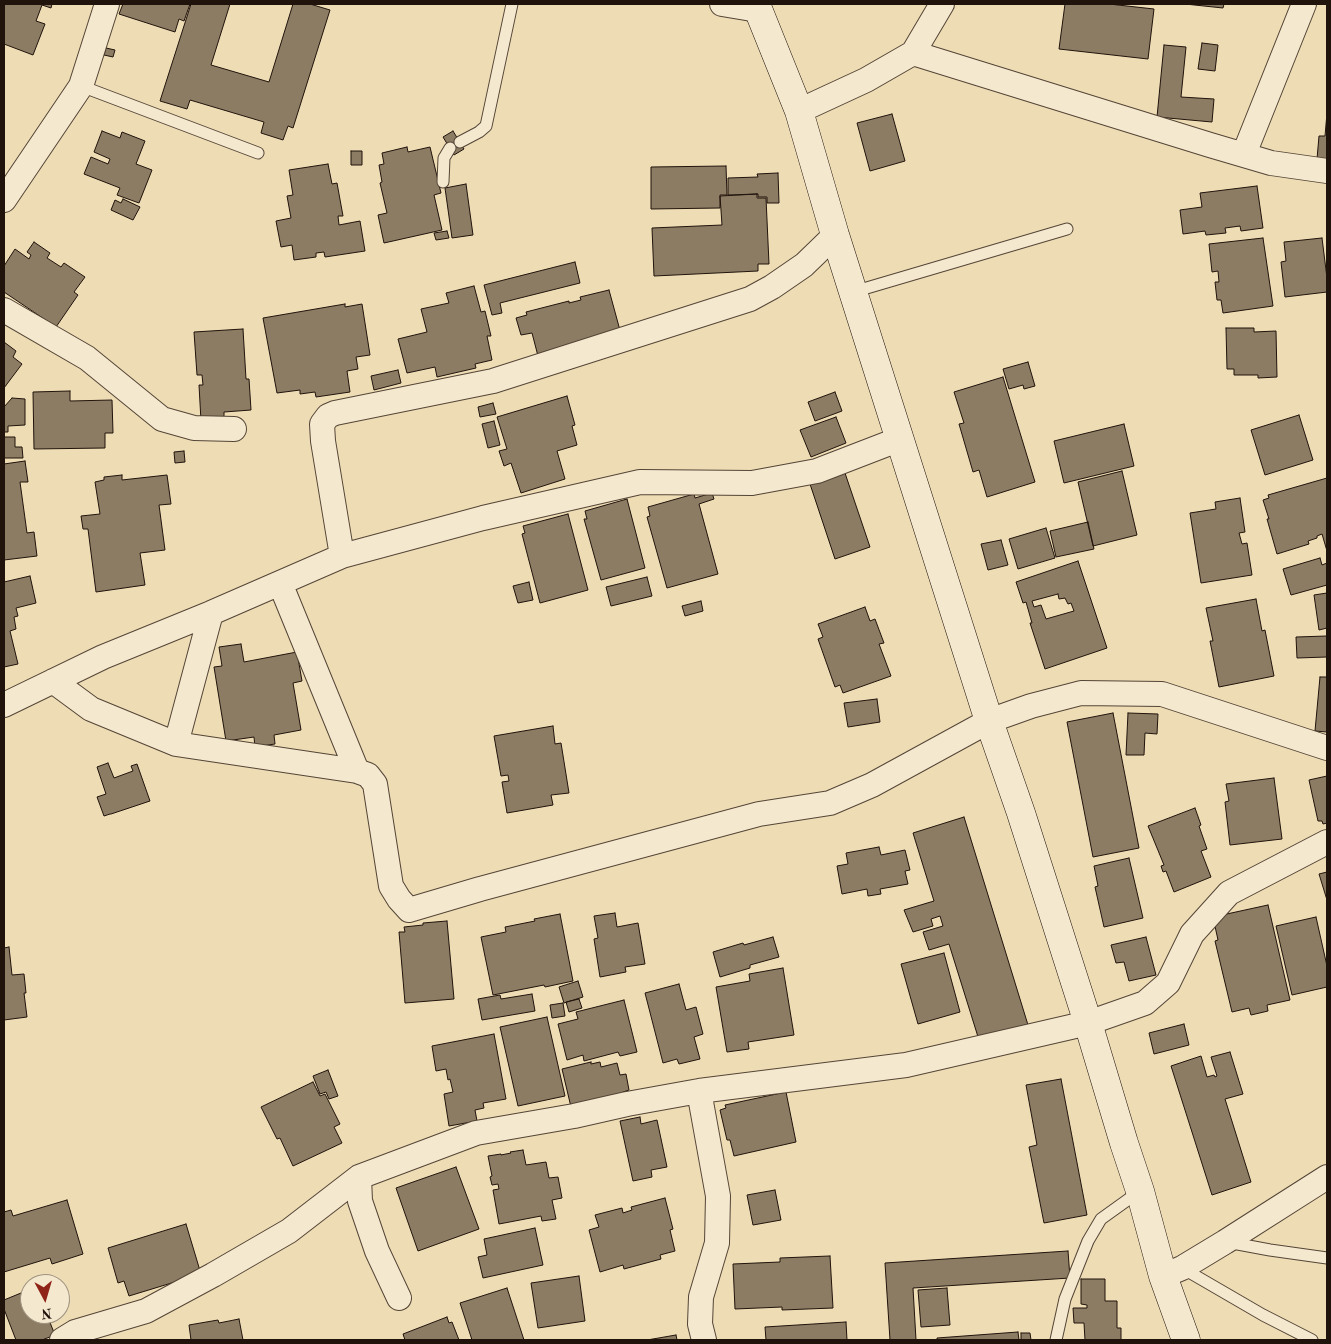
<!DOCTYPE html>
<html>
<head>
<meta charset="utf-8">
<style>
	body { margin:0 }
	#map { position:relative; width:1331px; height:1344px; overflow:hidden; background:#eedcb5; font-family:"Old Standard TT",serif }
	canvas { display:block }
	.frame { position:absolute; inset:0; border:5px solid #20130b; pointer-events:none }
	.north { position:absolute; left:20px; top:1274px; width:50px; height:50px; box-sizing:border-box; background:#f4e8cf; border:1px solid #9f9381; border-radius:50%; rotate:174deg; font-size:14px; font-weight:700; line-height:20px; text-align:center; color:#20130b }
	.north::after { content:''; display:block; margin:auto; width:18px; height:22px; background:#8f2418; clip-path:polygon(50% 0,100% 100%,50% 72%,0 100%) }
</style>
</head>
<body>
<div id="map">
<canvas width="1331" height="1344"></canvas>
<div class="frame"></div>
<div class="north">N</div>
</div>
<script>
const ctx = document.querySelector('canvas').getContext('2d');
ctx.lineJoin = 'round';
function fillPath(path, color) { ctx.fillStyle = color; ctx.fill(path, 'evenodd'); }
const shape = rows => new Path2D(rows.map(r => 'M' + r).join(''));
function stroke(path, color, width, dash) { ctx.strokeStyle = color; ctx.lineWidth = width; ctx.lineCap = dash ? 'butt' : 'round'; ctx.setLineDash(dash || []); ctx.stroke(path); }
const building = shape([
	[4,4,52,4,51,8,42,5,36,21,45,24,33,55,4,44,4,4],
	[123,4,190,4,184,21,179,19,175,32,119,14,123,4],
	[191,4,230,4,211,65,269,82,293,4,310,4,330,10,293,128,288,126,283,140,261,133,264,122,190,100,187,109,160,101,191,4],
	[1065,4,1109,4,1154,9,1148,59,1059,49,1065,4],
	[1185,4,1224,4,1223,8,1185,4],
	[1202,43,1218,45,1215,71,1198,69,1202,43],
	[1164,45,1186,47,1181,97,1214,99,1212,122,1157,117,1164,45],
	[106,48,115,50,113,57,104,55,106,48],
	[1327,113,1327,160,1317,159,1319,136,1325,136,1327,113],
	[892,114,905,161,870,171,857,123,892,114],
	[102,131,120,138,122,132,145,141,136,164,152,170,139,203,117,195,120,188,84,174,91,157,108,164,110,159,94,152,102,131],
	[453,131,464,149,454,155,443,137,453,131],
	[407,147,408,152,430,147,441,193,434,195,442,230,384,243,378,215,387,213,380,183,382,182,379,165,384,164,382,153,407,147],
	[351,151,362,151,362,165,351,165,351,151],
	[328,164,332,184,337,183,343,216,338,216,339,225,360,221,365,251,325,257,324,252,316,253,316,257,294,260,292,245,281,247,276,221,291,218,287,196,293,195,289,170,328,164],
	[726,166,727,195,720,195,720,208,651,209,651,167,726,166],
	[778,173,779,203,767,203,767,197,758,197,758,194,728,195,728,178,758,177,757,174,778,173],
	[466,184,473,235,452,238,445,188,466,184],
	[1257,186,1263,228,1241,231,1240,226,1225,228,1226,233,1206,235,1205,231,1183,234,1180,210,1202,207,1200,193,1257,186],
	[757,194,757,198,766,198,769,264,758,264,758,271,654,276,652,228,722,225,720,196,757,194],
	[123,199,140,207,133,220,111,210,115,200,121,203,123,199],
	[447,231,449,238,436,240,434,233,447,231],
	[1263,238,1273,306,1223,313,1221,300,1217,300,1215,282,1219,282,1218,271,1212,272,1209,244,1263,238],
	[1322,238,1327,278,1327,292,1285,297,1281,262,1286,261,1284,242,1322,238],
	[34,242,50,253,47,258,61,267,64,263,85,277,74,292,78,295,56,327,4,292,4,266,15,249,29,259,31,255,27,252,34,242],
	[575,262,580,283,500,303,502,313,492,315,484,285,575,262],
	[474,286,481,312,485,311,491,336,487,336,492,360,475,364,476,368,437,377,435,367,407,373,398,339,427,332,421,309,449,303,446,293,474,286],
	[609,290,621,334,538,356,532,333,521,335,516,318,527,315,526,312,569,301,569,303,581,300,580,297,609,290],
	[345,304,345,307,362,304,370,355,356,357,358,369,347,371,350,392,316,397,315,392,300,394,300,390,277,393,263,318,345,304],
	[1226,328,1254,328,1254,332,1276,331,1277,377,1258,378,1258,375,1234,375,1234,369,1227,369,1226,328],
	[243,329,246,379,249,379,251,410,224,412,224,419,201,421,199,385,203,385,202,375,197,375,194,332,243,329],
	[4,342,16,351,13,357,22,364,4,388,4,342],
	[1028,362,1035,386,1024,389,1023,385,1009,389,1003,369,1028,362],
	[398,370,401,383,374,390,371,376,398,370],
	[1003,377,1035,482,987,497,979,470,973,472,959,424,964,423,954,392,1003,377],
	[70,391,70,401,112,400,113,433,105,433,105,448,34,449,33,392,70,391],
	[835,392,842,411,815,421,808,402,835,392],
	[567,396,575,425,572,426,577,445,557,451,565,479,521,493,511,463,504,466,499,451,507,449,497,417,567,396],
	[12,398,25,399,25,425,8,426,8,432,4,432,4,407,12,398],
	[493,403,496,414,480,417,478,407,493,403],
	[1299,415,1313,460,1265,475,1251,430,1299,415],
	[836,417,846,443,811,457,800,430,836,417],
	[494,421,500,445,488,448,482,424,494,421],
	[1124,424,1134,466,1064,483,1054,441,1124,424],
	[4,437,15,437,15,447,22,447,23,458,4,458,4,437],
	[184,451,185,462,175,463,174,452,184,451],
	[25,461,28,482,20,482,27,533,34,532,37,556,4,560,4,464,25,461],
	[1122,471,1137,535,1093,546,1078,482,1122,471],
	[845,473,870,547,835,559,810,484,845,473],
	[122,475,122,480,167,475,171,504,159,505,165,550,140,553,145,585,96,592,88,529,83,529,81,516,100,514,95,482,104,480,104,477,122,475],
	[1327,478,1327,551,1322,534,1317,536,1317,538,1308,541,1309,544,1277,554,1267,519,1269,519,1263,500,1269,498,1268,495,1327,478],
	[712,493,714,499,699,504,718,574,667,588,647,517,650,516,648,507,694,494,695,498,712,493],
	[1240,498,1245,532,1239,533,1242,544,1247,543,1252,575,1201,583,1190,513,1216,509,1215,502,1240,498],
	[627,499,645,568,601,580,584,519,587,519,585,511,627,499],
	[568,514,588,590,540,603,522,534,525,533,523,526,568,514],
	[1088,522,1094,549,1056,557,1050,531,1088,522],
	[1046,528,1055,558,1018,569,1009,539,1046,528],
	[1001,540,1008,565,988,570,981,544,1001,540],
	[1320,558,1322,565,1327,563,1327,585,1291,595,1283,569,1320,558],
	[1078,561,1107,648,1045,669,1030,623,1032,623,1026,602,1023,603,1016,582,1078,561],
	[1058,594,1059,599,1065,598,1068,604,1071,603,1074,611,1046,619,1041,605,1034,607,1032,601,1058,594],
	[30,576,36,603,16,608,18,616,14,617,16,629,10,631,18,664,4,667,4,582,30,576],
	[647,577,652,596,611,606,606,587,647,577],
	[529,582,533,600,518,603,513,586,529,582],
	[1327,593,1327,628,1319,630,1314,595,1327,593],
	[1256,599,1262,631,1265,630,1274,676,1219,687,1210,641,1213,641,1206,608,1256,599],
	[701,601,703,611,685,616,682,606,701,601],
	[865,607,870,621,875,619,884,643,879,644,891,676,843,693,840,685,835,687,818,639,823,637,818,624,865,607],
	[1327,636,1327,657,1297,658,1296,637,1327,636],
	[241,644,244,662,297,652,302,681,293,683,301,730,274,735,275,744,255,747,254,737,226,741,214,667,222,666,219,647,241,644],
	[1320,677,1327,677,1327,732,1315,731,1320,677],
	[877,699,880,722,848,727,844,703,877,699],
	[1113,713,1139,848,1093,857,1067,722,1113,713],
	[1128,713,1158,714,1157,734,1145,733,1144,755,1126,755,1128,713],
	[553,726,555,744,561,743,569,793,551,795,553,805,507,813,502,782,509,781,508,775,501,776,494,736,553,726],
	[108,763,114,778,133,771,131,766,137,764,150,801,111,814,110,814,104,816,97,797,106,794,97,767,108,763],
	[1327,776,1327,823,1323,824,1322,821,1318,821,1309,780,1327,776],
	[1274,778,1282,839,1230,845,1225,802,1229,801,1226,784,1274,778],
	[1195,808,1201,825,1199,826,1207,849,1201,851,1211,877,1174,892,1166,871,1163,872,1161,866,1164,865,1148,826,1195,808],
	[964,817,1028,1025,979,1040,949,944,929,950,923,932,943,926,940,916,931,919,933,926,913,932,904,910,934,901,913,833,964,817],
	[879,847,881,855,905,850,910,870,905,871,908,884,880,889,881,894,868,896,867,889,842,894,837,866,848,864,846,853,879,847],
	[1129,858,1143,918,1104,927,1095,887,1098,886,1094,866,1129,858],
	[1327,872,1327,900,1319,874,1327,872],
	[1268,905,1290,1000,1267,1005,1268,1011,1251,1015,1249,1008,1232,1012,1215,941,1218,940,1213,917,1268,905],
	[615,913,617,927,638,923,645,964,625,967,626,972,600,977,594,939,598,938,594,916,615,913],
	[560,914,573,981,545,987,544,985,493,995,481,937,506,932,505,927,535,921,534,919,560,914],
	[1316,917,1327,966,1327,987,1292,995,1276,926,1316,917],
	[447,921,454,999,405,1003,399,932,405,932,404,927,423,925,423,923,447,921],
	[773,937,779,957,750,965,750,968,720,977,713,952,743,943,744,945,773,937],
	[1146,937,1156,975,1129,981,1124,962,1116,963,1111,945,1146,937],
	[9,947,12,975,24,974,26,993,24,993,27,1017,4,1020,4,948,9,947],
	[944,953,960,1012,918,1024,901,964,944,953],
	[783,968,794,1035,748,1042,749,1049,727,1052,716,987,750,981,749,974,783,968],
	[578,981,583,997,564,1003,559,987,578,981],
	[679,984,686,1010,696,1007,703,1034,694,1037,700,1059,679,1064,677,1059,663,1063,645,993,679,984],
	[532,994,535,1011,482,1020,478,999,500,995,501,999,532,994],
	[579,999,582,1008,569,1012,566,1002,579,999],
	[624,1000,637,1052,620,1056,618,1052,584,1061,583,1055,567,1060,558,1024,578,1019,576,1012,624,1000],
	[563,1003,565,1016,552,1018,550,1005,563,1003],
	[547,1017,565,1096,518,1106,500,1027,547,1017],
	[1184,1024,1189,1045,1154,1054,1149,1033,1184,1024],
	[494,1034,506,1099,483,1103,484,1108,475,1110,477,1121,449,1126,444,1094,453,1092,450,1079,448,1080,446,1069,436,1071,432,1046,494,1034],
	[1230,1052,1243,1094,1225,1099,1251,1182,1212,1195,1171,1066,1201,1056,1207,1077,1214,1075,1215,1077,1217,1076,1211,1057,1230,1052],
	[591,1062,591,1064,600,1062,601,1067,617,1063,620,1075,626,1074,629,1090,623,1092,624,1094,571,1107,562,1069,591,1062],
	[328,1070,338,1096,329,1099,326,1092,320,1094,313,1076,328,1070],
	[1061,1079,1087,1215,1044,1223,1029,1147,1037,1145,1026,1085,1061,1079],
	[313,1082,320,1096,325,1094,340,1124,334,1127,342,1143,293,1166,280,1138,277,1139,261,1107,313,1082],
	[786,1092,796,1142,734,1156,730,1140,727,1140,720,1110,726,1108,725,1105,786,1092],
	[640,1117,641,1124,657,1120,667,1167,651,1170,652,1177,633,1181,620,1121,640,1117],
	[523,1150,526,1165,546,1162,549,1178,558,1177,562,1198,552,1200,556,1219,542,1221,541,1216,499,1224,493,1190,499,1189,498,1184,492,1185,490,1177,492,1176,488,1156,501,1154,501,1155,511,1153,510,1152,523,1150],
	[456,1167,479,1229,418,1251,396,1188,456,1167],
	[775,1190,781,1220,753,1225,747,1195,775,1190],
	[665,1198,673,1229,670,1230,675,1251,660,1255,661,1259,624,1269,623,1265,600,1272,589,1230,599,1227,595,1215,622,1208,623,1213,632,1210,631,1207,665,1198],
	[67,1200,83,1254,52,1264,50,1258,4,1272,4,1212,11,1210,13,1216,67,1200],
	[186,1224,201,1274,129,1296,124,1281,118,1283,108,1248,186,1224],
	[535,1228,543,1265,483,1278,478,1257,487,1255,484,1239,535,1228],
	[1068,1251,1070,1278,913,1288,916,1340,890,1340,885,1263,1068,1251],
	[830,1256,833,1308,782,1310,782,1307,735,1309,733,1264,780,1262,780,1258,830,1256],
	[579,1276,585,1321,538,1328,531,1283,579,1276],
	[1081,1279,1105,1279,1105,1301,1117,1301,1117,1328,1121,1328,1121,1340,1085,1340,1084,1323,1074,1323,1073,1308,1087,1308,1087,1305,1081,1304,1081,1279],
	[507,1288,524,1340,472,1340,460,1303,507,1288],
	[947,1288,950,1325,921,1327,918,1290,947,1288],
	[30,1292,30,1314,44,1314,45,1316,47,1315,55,1335,42,1340,16,1340,4,1309,4,1300,21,1293,22,1295,30,1292],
	[447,1317,449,1323,452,1322,459,1340,405,1340,403,1334,447,1317],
	[239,1319,243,1340,191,1340,189,1325,218,1320,219,1323,239,1319],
	[846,1322,847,1340,766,1340,765,1327,846,1322],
	[1018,1332,1019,1340,937,1340,937,1338,1018,1332],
	[1021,1333,1030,1333,1031,1340,1021,1340,1021,1333],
	[676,1335,677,1340,647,1340,676,1335]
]);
fillPath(building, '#8b7c63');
stroke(building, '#20130b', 1);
const service = shape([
	[81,86,258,153],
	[460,142,479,132,486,126,512,4],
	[443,182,444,158,450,148],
	[853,292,1067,229],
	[1227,1242,1270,1250,1327,1258],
	[1182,1268,1263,1315,1312,1340],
	[1056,1340,1065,1299,1088,1241,1101,1219,1140,1191]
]);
const minor = shape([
	[722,4,758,10],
	[913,53,1210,145,1271,163,1327,171],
	[799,111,866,80,913,53,942,4],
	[1244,154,1304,4],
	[4,200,81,86,107,4],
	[4,310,87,358,162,419,194,428,234,429],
	[342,556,323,441,322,424,328,416,335,413,493,381,750,299,772,287,804,265,835,235],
	[280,583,357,771],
	[53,681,91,709,176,744,357,771,368,775,375,784,391,886,399,899,409,910,480,889,759,814,830,803,872,785,989,721,1031,706,1081,693,1162,694,1327,748],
	[4,705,103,657,211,613,342,556,483,518,640,482,752,483,817,471,900,439],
	[176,744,211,613],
	[699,1091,718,1196,717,1243,701,1297,700,1324,704,1340],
	[359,1177,360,1201,377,1251,399,1298],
	[1163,1276,1182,1268,1225,1242,1327,1177],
	[62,1340,75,1332,146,1311,213,1275,289,1231,359,1177,476,1133,574,1116,627,1104,699,1091,906,1065,1088,1023,1145,1003,1168,983,1192,934,1229,893,1327,842]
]);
const secondary = shape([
	[756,4,799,111,835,235,989,721,1021,813,1088,1023,1124,1143,1140,1191,1163,1276,1186,1340]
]);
stroke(service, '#544536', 13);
stroke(minor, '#544536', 26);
stroke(secondary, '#20130b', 29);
stroke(service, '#f4e8cf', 11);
stroke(minor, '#f4e8cf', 24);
stroke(secondary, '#f4e8cf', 28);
</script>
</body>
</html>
